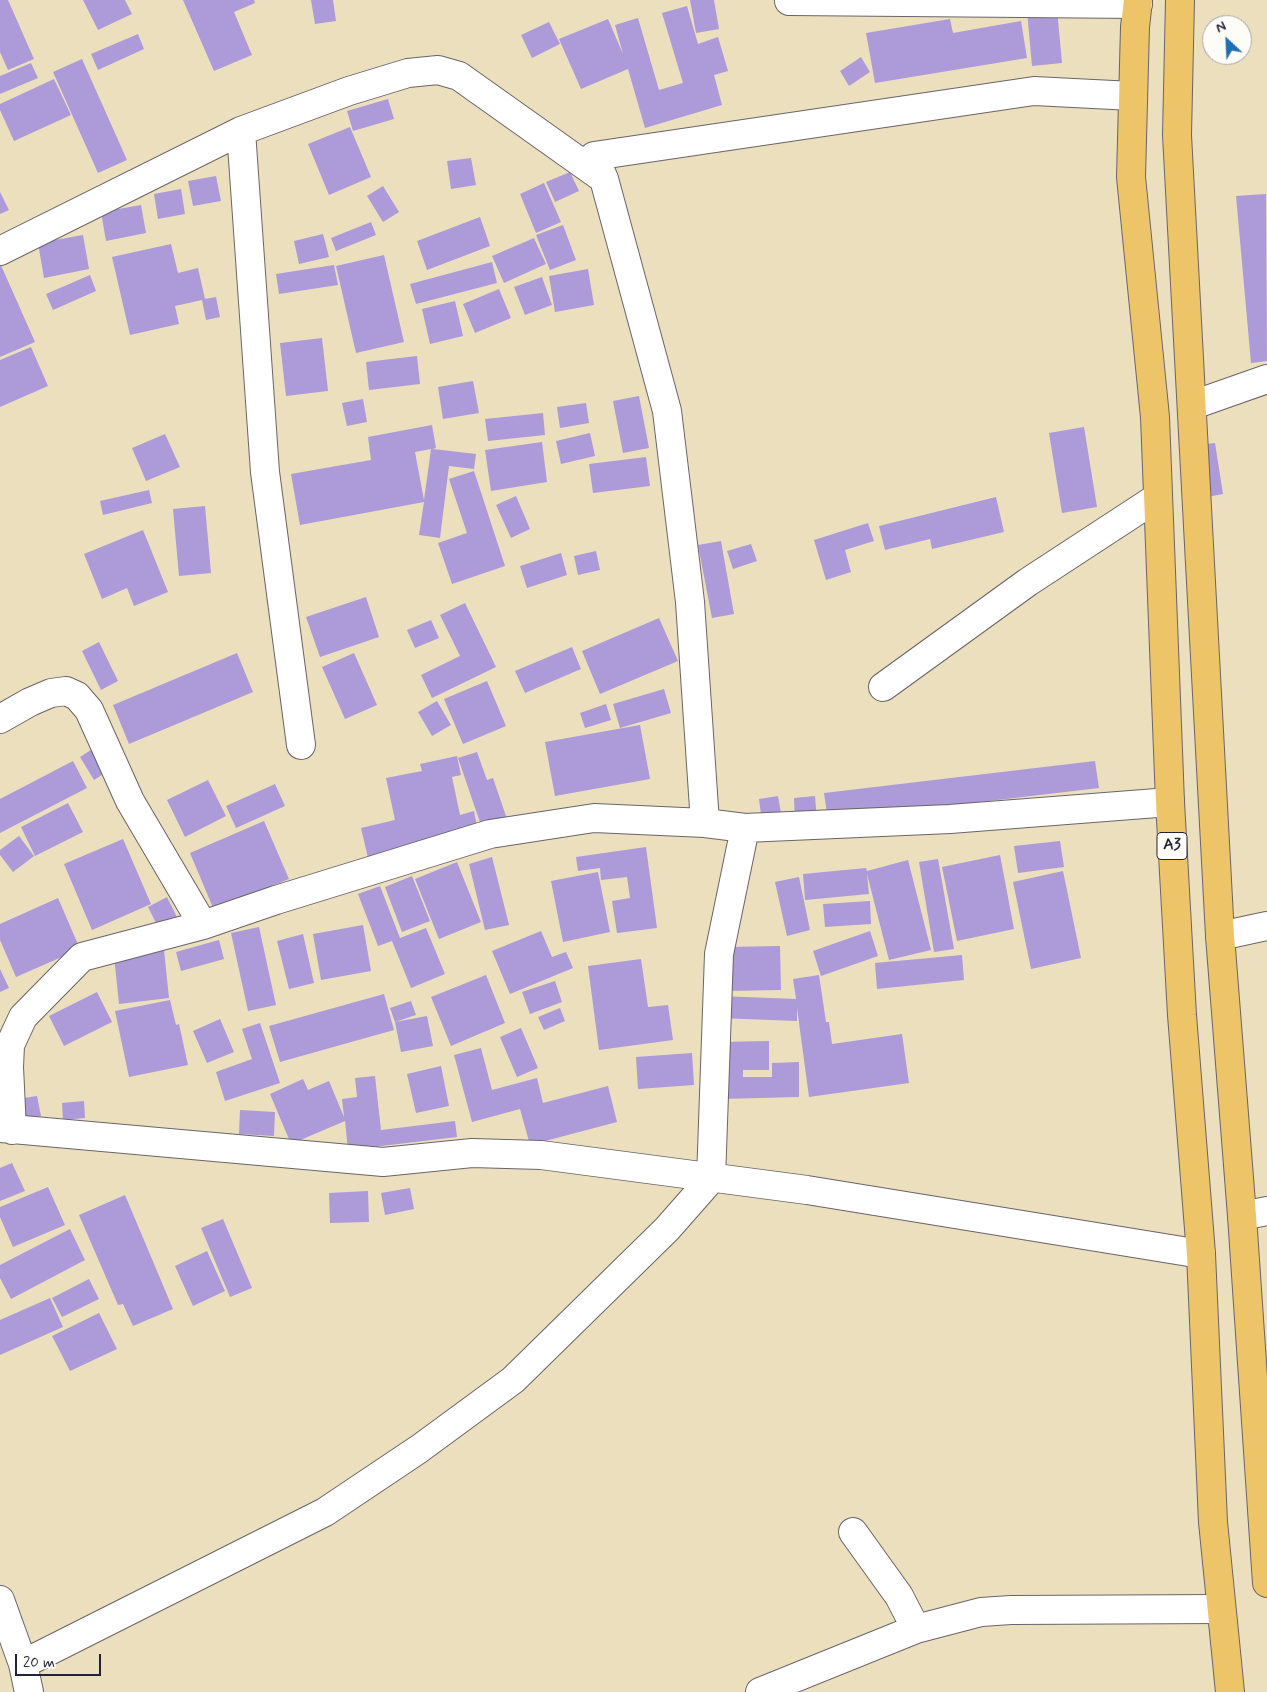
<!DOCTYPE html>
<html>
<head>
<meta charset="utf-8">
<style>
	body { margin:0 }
	#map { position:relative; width:1267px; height:1692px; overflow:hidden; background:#ecdfbe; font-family:Mynerve,sans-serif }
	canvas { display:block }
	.north { position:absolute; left:1202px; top:15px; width:50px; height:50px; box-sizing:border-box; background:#fdfcf7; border:1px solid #a5a5ac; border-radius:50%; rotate:335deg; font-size:14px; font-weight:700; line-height:20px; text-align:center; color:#22223b }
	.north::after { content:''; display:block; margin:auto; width:18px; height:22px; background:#1f6fb2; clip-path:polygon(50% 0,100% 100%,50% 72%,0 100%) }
	.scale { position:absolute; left:15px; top:1654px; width:86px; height:22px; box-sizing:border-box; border:2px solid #22223b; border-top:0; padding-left:6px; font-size:15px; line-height:18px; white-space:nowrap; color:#22223b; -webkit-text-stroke:4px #fdfcf7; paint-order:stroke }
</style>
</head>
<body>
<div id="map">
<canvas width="1267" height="1692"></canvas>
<div class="north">N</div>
<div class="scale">20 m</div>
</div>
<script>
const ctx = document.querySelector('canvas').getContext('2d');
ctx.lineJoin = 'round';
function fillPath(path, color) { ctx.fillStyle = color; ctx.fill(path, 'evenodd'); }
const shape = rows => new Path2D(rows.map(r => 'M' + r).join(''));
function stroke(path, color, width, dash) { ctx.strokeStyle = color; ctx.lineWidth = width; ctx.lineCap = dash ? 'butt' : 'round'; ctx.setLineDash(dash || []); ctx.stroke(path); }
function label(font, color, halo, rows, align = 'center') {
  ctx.font = font + ' Mynerve,sans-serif'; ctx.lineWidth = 4; ctx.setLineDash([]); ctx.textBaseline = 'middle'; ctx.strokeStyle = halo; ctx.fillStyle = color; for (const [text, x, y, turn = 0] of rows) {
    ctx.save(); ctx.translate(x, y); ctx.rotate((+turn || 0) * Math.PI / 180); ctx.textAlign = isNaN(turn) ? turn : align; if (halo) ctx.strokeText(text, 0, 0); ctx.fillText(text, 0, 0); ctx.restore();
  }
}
fillPath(shape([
	[0,0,8,0,34,59,8,70,0,52],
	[83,0,125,0,132,14,98,30],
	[183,0,254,0,255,3,234,12,252,55,214,71],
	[311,0,333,0,336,21,315,24],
	[690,0,714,0,719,29,696,33],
	[687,6,698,44,718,37,728,71,714,75,722,105,645,128,628,69,581,89,559,39,608,19,623,54,615,25,638,18,659,90,683,83,662,13],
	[1057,9,1062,63,1032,66,1027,11],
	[950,19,953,33,1021,21,1027,58,875,83,866,33],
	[549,22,560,44,532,58,521,35],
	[138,34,144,49,98,70,91,54],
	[861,57,870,72,849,86,840,71],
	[82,59,127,160,98,173,53,72],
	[31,63,38,78,0,94,0,76],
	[54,79,71,115,14,141,0,110,0,104],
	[388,99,394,119,353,131,347,111],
	[350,127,371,177,329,195,308,144],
	[471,158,476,185,451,189,447,161],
	[570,172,579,191,555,202,546,182],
	[216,176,221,201,193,206,188,181],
	[544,183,561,222,536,233,520,194],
	[383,186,399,212,383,222,367,196],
	[181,189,185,214,158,219,154,194],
	[0,192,9,210,0,214],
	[1266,194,1267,361,1251,363,1236,196],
	[141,205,146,233,106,241,101,212],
	[480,217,490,246,427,270,417,241],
	[371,222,376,235,336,251,331,238],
	[563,225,576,260,550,270,536,235],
	[323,234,329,257,299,264,294,241],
	[83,235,89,269,44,278,38,243],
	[534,238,546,264,504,283,492,256],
	[171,244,178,273,198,268,205,299,216,297,220,317,206,320,202,300,175,306,179,324,130,335,112,257],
	[384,255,404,342,356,353,336,266],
	[492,262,497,283,416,304,410,284],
	[0,263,35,342,0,357],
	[334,265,338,285,279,294,276,274],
	[588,269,594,305,555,312,549,276],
	[90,275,96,291,53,310,46,294],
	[542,277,552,305,525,315,514,287],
	[499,289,511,318,475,333,463,304],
	[455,301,463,336,430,344,422,309],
	[322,338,328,391,286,396,280,343],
	[31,347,48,386,0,407,0,360],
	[417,356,420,384,369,390,366,362],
	[473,381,479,413,443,419,438,387],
	[639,396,649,448,623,453,613,401],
	[363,399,367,422,347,426,342,403],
	[586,403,589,423,560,428,557,407],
	[543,413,545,435,488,441,485,419],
	[432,425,436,448,433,449,476,454,474,469,449,466,440,538,419,535,424,502,300,525,291,474,371,460,368,437],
	[431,449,424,500,415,452],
	[1084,427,1097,507,1062,513,1049,433],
	[590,433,595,456,561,464,556,441],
	[165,434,180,467,146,481,132,448],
	[542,442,547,482,491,491,485,450],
	[1215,443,1223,494,1207,497,1199,445],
	[646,457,650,486,593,493,589,464],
	[474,471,505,566,452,584,438,543,467,533,449,479],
	[149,490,152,503,103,515,100,501],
	[516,496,530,529,511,538,496,505],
	[996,497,1004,532,932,549,930,539,885,550,879,526],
	[205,506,211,573,179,576,173,509],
	[868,523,874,541,845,550,851,572,826,580,814,540],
	[143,530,168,592,134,606,127,588,102,599,84,554],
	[721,541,734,614,712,618,698,545],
	[751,544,757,561,733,569,727,551],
	[596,551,600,570,578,575,574,556],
	[561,553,567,575,527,588,520,566],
	[366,597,379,637,320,657,306,617],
	[465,603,496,667,432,698,421,675,460,656,440,615],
	[659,618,678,661,600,694,582,651],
	[431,620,439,638,415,648,407,630],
	[99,642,118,681,101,690,82,651],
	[572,647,581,669,525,693,515,671],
	[237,653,253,692,129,744,113,705],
	[354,653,377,705,345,719,322,667],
	[487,681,506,726,463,744,444,699],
	[664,689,671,713,620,728,613,704],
	[437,701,451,725,432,736,418,712],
	[606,704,611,720,585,728,580,713],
	[640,725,650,779,555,796,545,742],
	[94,748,108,771,94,780,80,757],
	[477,752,487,780,493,778,508,822,483,831,458,758],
	[457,756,461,775,452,777,460,815,474,811,479,837,369,862,361,828,395,820,386,778,422,771,420,764],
	[73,761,87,788,0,833,0,799],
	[1095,761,1099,788,828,820,824,793],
	[208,780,226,816,185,837,167,800],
	[275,784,285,806,236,828,226,806],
	[778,796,782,819,762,822,759,799],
	[815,796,817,821,795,823,794,798],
	[68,803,83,832,35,856,21,827],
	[264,821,289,879,214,910,190,853],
	[19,836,34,856,13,872,0,855,0,850],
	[123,839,151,904,92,930,64,864],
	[1060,841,1064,867,1018,873,1014,846],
	[646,847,657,928,617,933,612,901,630,898,627,877,601,880,600,868,578,871,576,857],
	[1000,855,1014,929,957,941,942,867],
	[492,857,509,925,485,930,469,864],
	[938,859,954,949,934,952,919,862],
	[908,860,931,950,889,960,867,874,869,894,805,900,803,874,866,868,867,871],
	[457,862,481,922,439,939,415,879],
	[1063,871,1081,958,1031,969,1013,882],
	[598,872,610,932,563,942,551,881],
	[412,876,430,921,402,932,385,887],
	[799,877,810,930,787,936,775,882],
	[380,886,400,938,426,928,445,974,411,988,392,941,378,946,358,894],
	[167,897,179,921,160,931,148,907],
	[58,898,80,949,16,977,0,940,0,924],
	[870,901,871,924,825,927,823,904],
	[363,925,371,971,321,980,313,934],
	[259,927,276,1005,248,1011,231,933],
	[541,931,552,957,566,952,573,968,510,994,492,951],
	[870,931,878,956,821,976,813,951],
	[303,934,314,983,289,989,277,941],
	[219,940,224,959,181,971,176,952],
	[780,946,781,990,726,991,725,947],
	[164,950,169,998,119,1004,114,956],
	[962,955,964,980,877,989,875,963],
	[641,959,648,1007,668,1005,673,1040,599,1050,588,966],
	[0,969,9,988,0,992],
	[486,975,505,1023,451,1046,431,997],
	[819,975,826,1022,829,1022,832,1044,902,1034,909,1083,809,1097,797,1008,797,1021,718,1018,719,996,796,999,793,979],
	[555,981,562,1002,530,1014,522,992],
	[97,992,112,1022,64,1046,49,1016],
	[384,994,394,1030,280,1062,269,1026],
	[170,1000,176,1025,179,1024,188,1065,129,1077,115,1011],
	[411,1001,416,1015,395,1022,390,1008],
	[560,1008,565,1021,544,1030,538,1017],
	[427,1016,433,1046,401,1052,395,1022],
	[220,1019,234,1052,207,1063,193,1031],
	[260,1023,280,1083,225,1101,216,1072,252,1059,242,1029],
	[521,1028,538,1068,517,1077,500,1037],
	[769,1041,769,1070,743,1070,743,1077,772,1077,772,1063,799,1062,799,1097,720,1099,719,1042],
	[481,1048,492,1090,537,1078,543,1103,608,1086,617,1122,530,1145,520,1109,472,1122,454,1055],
	[692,1053,694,1085,638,1089,636,1057],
	[441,1066,449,1106,416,1113,407,1074],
	[375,1076,381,1130,455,1121,457,1137,348,1150,345,1121,291,1144,270,1094,303,1079,308,1090,329,1081,344,1117,342,1099,357,1097,355,1078],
	[37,1096,41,1116,22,1120,18,1099],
	[84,1101,85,1118,63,1120,62,1103],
	[240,1110,275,1112,274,1136,239,1134],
	[12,1163,25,1191,0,1201,0,1168],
	[48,1187,65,1225,13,1247,0,1217,0,1207],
	[410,1188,414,1209,385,1215,381,1193],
	[368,1191,369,1222,330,1223,329,1193],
	[125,1195,173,1309,133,1326,123,1304,118,1305,79,1215],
	[223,1219,252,1288,230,1297,201,1228],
	[70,1229,85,1260,11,1299,0,1278,0,1265],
	[207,1251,225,1291,193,1306,175,1266],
	[89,1279,99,1299,62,1317,52,1298],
	[50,1298,63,1327,0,1355,0,1320],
	[99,1313,117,1349,70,1371,52,1336]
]), '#ac9ad9');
const minor = shape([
	[789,1,1138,4],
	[241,131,265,472,301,745],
	[604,179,667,411,690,602,705,823],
	[0,251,241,131,349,91,408,73,438,70,459,76,604,179,594,156,1034,91,1133,96],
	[1193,405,1267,379],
	[883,687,1028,582,1158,497],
	[0,719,30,702,51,693,66,691,77,696,89,710,130,801,203,925],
	[745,828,950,819,1170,802],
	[1220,936,1267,926],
	[0,1128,383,1162,472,1153,541,1155,807,1190,1201,1254],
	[12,1130,9,1067,10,1045,23,1017,82,957,203,925,276,900,490,834,594,818,705,823,745,828,719,954,711,1179,667,1229,513,1380,419,1449,325,1512,23,1664],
	[1242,1216,1267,1211],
	[853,1532,899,1596,916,1629],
	[0,1600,23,1664,29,1692],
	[760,1692,916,1629,981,1612,1011,1610,1221,1609]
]);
const highway = shape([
	[1138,0,1135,27,1131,177,1155,417,1170,802,1182,1015,1201,1254,1213,1522,1230,1692],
	[1180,0,1177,135,1220,936,1242,1216,1267,1583]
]);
stroke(minor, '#696469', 30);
stroke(highway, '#696469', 30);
stroke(minor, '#fff', 28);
stroke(highway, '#eec469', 28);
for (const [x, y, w] of [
	[1172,846,30]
]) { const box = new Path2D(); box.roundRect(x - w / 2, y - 13.5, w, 27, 4); ctx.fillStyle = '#fdfcf7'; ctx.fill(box); stroke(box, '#22223b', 1); }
label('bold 16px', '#22223b', null, [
	["A3",1172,846]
]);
</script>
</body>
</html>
